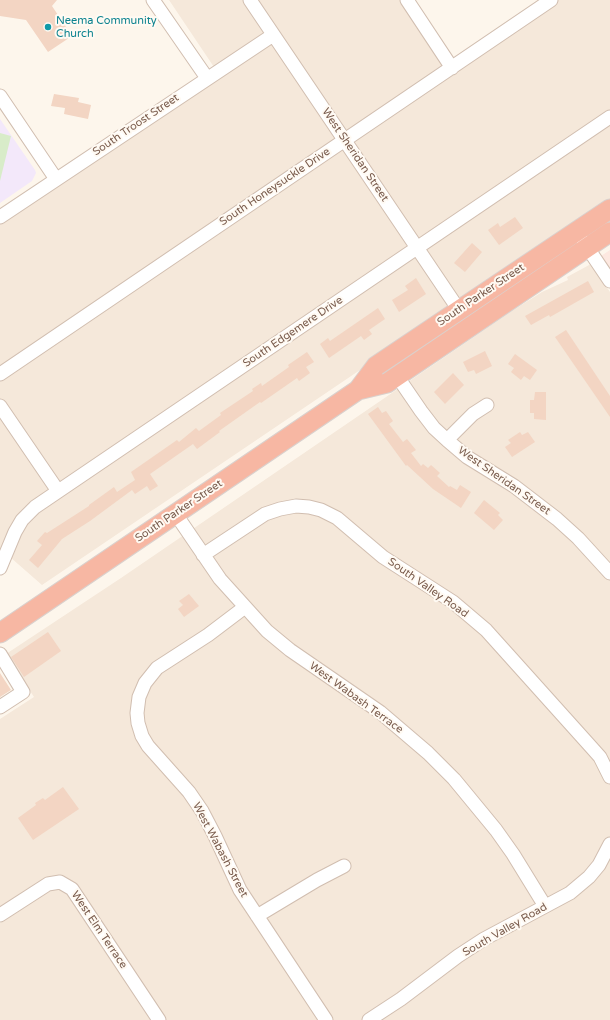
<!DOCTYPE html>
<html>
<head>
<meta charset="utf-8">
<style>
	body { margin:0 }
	canvas { display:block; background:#fdf6ec }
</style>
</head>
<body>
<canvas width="610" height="1020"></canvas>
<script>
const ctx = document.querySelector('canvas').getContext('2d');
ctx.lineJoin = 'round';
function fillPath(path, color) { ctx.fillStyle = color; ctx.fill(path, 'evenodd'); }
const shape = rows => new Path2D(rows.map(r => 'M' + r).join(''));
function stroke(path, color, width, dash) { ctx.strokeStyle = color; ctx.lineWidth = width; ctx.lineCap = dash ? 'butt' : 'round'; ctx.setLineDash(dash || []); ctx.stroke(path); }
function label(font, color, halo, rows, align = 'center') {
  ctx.font = font + ' "Varela Round",sans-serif'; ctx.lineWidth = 4; ctx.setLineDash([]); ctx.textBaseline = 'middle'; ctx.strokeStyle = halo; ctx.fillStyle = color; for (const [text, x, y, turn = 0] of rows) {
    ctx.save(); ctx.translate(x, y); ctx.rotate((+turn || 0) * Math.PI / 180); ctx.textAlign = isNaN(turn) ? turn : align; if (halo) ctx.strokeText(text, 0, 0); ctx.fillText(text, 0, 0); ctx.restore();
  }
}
fillPath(shape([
	[169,0,411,0,452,57,456,58,544,0,610,0,610,201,42,585,2,550,0,555,0,224,220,76],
	[591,264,610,292,610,1020,0,1020,0,923,49,890,0,910,0,719,34,697,6,654,121,578,512,311,542,292,568,280,567,277]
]), '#f5e8da');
fillPath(shape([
	[610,250,610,270,601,256]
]), '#fde8e0');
fillPath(shape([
	[0,119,35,170,36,173,32,181,0,203]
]), '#f3e8fa');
fillPath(shape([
	[0,133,11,136,0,181]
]), '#d8ecc9');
fillPath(shape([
	[0,0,57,0,52,6,72,36,48,52,26,20,0,16],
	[54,94,79,98,78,102,91,105,88,119,64,114,65,108,51,106],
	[515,217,523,228,499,245,488,230,498,223,500,227],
	[472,243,482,252,465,272,454,263],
	[416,278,426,294,399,312,392,300,408,290,405,286],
	[588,281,594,292,550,317,549,315,531,325,525,316],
	[378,308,385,319,369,330,372,334,364,340,361,336,329,358,320,344,328,338,330,341],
	[566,330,610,396,610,417,555,337],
	[485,351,492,366,476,374,474,370,468,372,463,362],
	[307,352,314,362,306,367,310,373,299,381,297,378,261,403,260,402,219,431,220,432,197,449,193,444,150,474,158,486,150,491,147,486,135,494,132,490,90,521,62,539,38,568,29,560,42,545,37,541,45,532,47,533,89,506,89,505,114,487,117,492,135,480,131,472,177,440,179,442,196,428,199,431,221,415,220,413,253,391,252,389,261,383,262,386,289,367,288,365],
	[515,354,537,370,530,380,524,376,521,380,511,372,514,368,508,364],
	[453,373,464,385,445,404,434,392],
	[535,392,546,392,546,420,534,419,534,413,530,413,530,400,534,400],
	[378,407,382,413,386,411,393,421,389,424,403,442,407,439,416,450,411,453,421,466,423,464,428,468,431,465,440,473,437,476,449,487,450,486,457,490,460,485,471,492,461,508,433,489,407,465,406,466,368,414],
	[520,432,522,435,528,432,535,442,512,457,505,447,511,443,508,440],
	[484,500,500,513,498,515,503,520,494,530,474,513],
	[189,594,199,606,184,617,178,609,183,605,179,601],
	[48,632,61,651,24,677,11,657],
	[0,673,11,690,0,697],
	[63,787,79,809,33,840,18,818,36,805,35,803,43,798,45,800]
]), '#f3d5c3');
const minor = shape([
	[153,0,207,78],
	[250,0,459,310],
	[407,0,452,68],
	[0,96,56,179],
	[0,217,273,35],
	[583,241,610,281],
	[0,374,551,0],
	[397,376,421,411,434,428,447,440,467,457,514,486,557,519,578,538,610,573],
	[0,406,58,491],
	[447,440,473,414,487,405],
	[175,513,220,579,267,631,290,650,380,712,428,753,454,779,496,830,513,854,545,906],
	[203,555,265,514,280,509,296,506,309,507,321,510,337,518,383,557,453,602,486,630,592,748,600,757,610,777],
	[0,568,15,532,22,520,35,507,610,117],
	[245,607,208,635,157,668,145,683,139,697,137,713,138,723,142,736,148,746,189,792,202,811,215,836,240,890,326,1020],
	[0,654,23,692,0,707],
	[0,915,48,884,60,882,72,889,159,1020],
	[257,916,317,880,344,866],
	[369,1020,401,999,458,956,484,939,570,893,589,877,599,865,610,844]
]);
const highway = shape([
	[358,390,376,366,610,209],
	[0,633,358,390,387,383,610,232]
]);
stroke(minor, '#d1beb0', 15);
stroke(highway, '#dad1cd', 21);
stroke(minor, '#fff', 13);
stroke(highway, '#f7b7a3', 19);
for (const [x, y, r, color] of [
	[48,27,4,"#0f9aa8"]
]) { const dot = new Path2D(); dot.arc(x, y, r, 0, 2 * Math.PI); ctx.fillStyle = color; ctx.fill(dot); stroke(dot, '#fffaf3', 1.5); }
label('11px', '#0d838f', '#fffaf3', [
	["Neema Community",56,21],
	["Church",56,34]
], 'left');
label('11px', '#7a5c4d', '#fffaf3', [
	["South Troost Street",136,125,-34],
	["West Sheridan Street",355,155,56],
	["South Honeysuckle Drive",275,187,-34],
	["South Parker Street",481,295,-34],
	["South Edgemere Drive",293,332,-34],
	["West Sheridan Street",504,481,35],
	["South Parker Street",179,511,-34],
	["South Valley Road",428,588,35],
	["West Wabash Terrace",356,698,36],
	["West Wabash Street",220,850,62],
	["West Elm Terrace",99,930,56],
	["South Valley Road",505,930,-30]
]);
</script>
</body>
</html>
